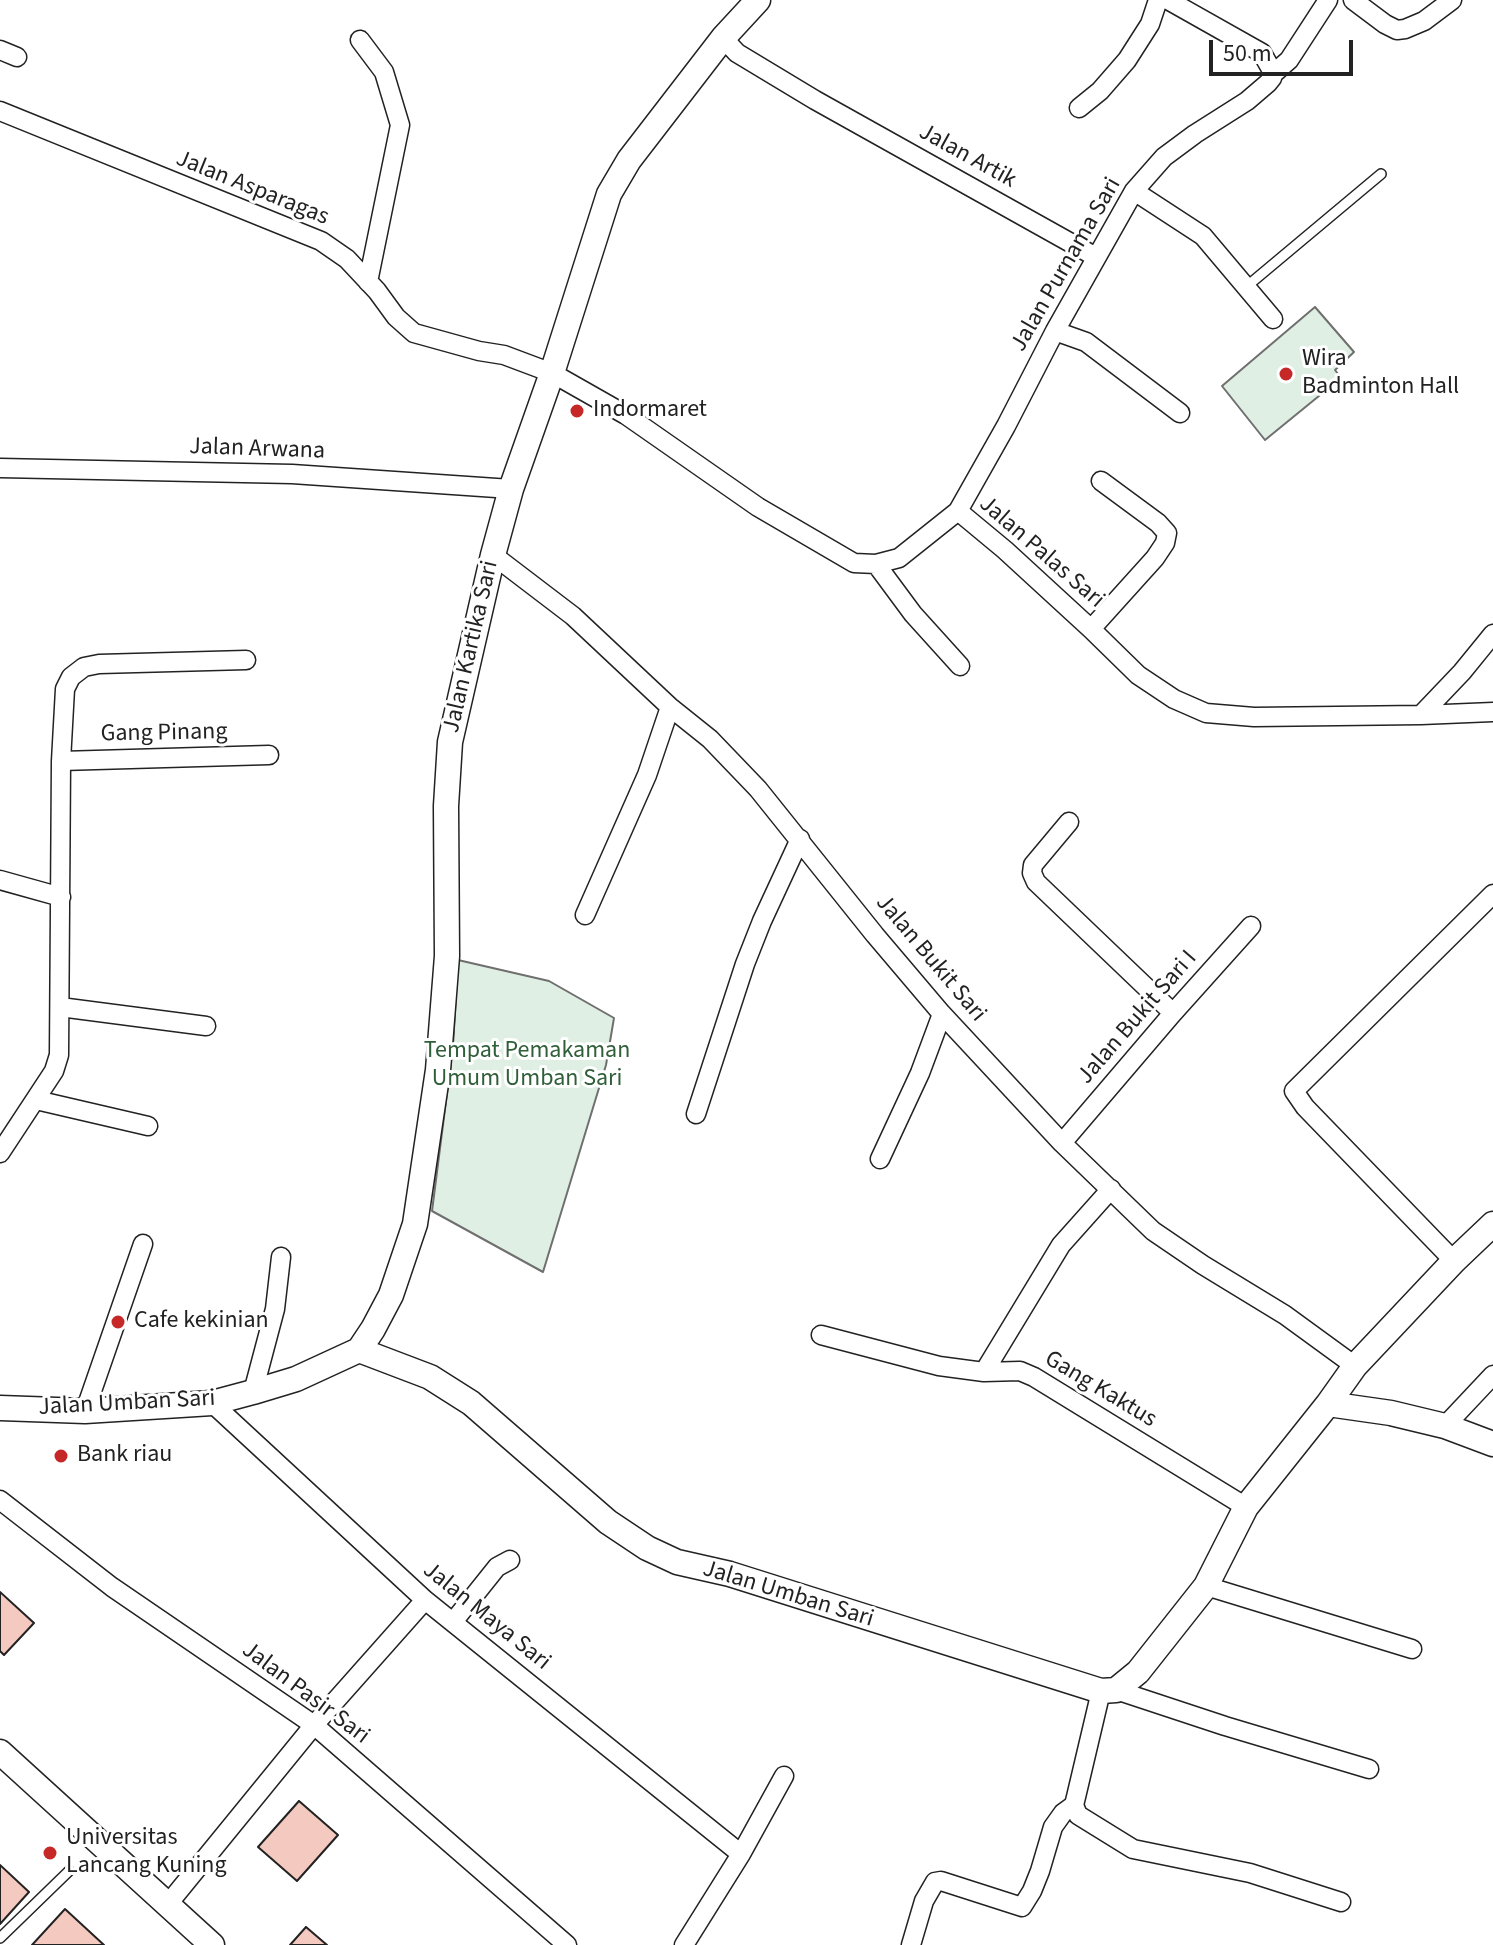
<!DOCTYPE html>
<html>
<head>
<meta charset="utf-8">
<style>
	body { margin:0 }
	#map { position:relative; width:1493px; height:1945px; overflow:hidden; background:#fff; font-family:"Source Sans 3",sans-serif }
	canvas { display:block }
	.scale { position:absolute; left:1209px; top:40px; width:144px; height:36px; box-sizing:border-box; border:4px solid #222; border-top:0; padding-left:10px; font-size:24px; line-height:28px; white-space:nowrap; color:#222; -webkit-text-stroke:6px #fff; paint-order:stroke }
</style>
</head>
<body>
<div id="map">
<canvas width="1493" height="1945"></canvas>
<div class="scale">50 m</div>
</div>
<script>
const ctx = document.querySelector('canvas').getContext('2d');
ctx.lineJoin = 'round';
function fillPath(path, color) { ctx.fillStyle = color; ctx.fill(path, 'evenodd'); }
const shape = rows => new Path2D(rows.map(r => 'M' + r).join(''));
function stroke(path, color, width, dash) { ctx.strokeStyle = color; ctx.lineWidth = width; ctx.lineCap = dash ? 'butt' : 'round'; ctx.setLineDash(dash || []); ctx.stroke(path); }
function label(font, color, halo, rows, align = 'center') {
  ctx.font = font + ' "Source Sans 3",sans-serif'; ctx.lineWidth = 6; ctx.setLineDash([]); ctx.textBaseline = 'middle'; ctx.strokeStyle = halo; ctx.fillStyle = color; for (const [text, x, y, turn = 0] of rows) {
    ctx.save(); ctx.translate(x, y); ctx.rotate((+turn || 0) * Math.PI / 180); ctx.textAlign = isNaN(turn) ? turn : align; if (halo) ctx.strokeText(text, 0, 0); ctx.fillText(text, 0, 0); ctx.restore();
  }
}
const green = shape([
	[1315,307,1354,352,1335,370,1341,378,1265,440,1222,386,1315,307],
	[458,960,549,981,614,1018,606,1065,543,1272,432,1211,453,1046,458,960]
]);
fillPath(green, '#e0efe3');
stroke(green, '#6f6f6f', 2);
const building = shape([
	[0,1592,34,1623,4,1655,0,1651,0,1592],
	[299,1801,338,1835,297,1881,258,1847,299,1801],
	[0,1865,29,1892,0,1924,0,1865],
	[65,1909,104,1945,32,1945,65,1909],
	[306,1927,327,1945,290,1945,306,1927]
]);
fillPath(building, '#f3c9c0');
stroke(building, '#222', 2);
const lane = shape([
	[1246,287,1381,174],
	[0,1938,69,1871]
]);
const street = shape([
	[1353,0,1385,24,1397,30,1405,29,1424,21,1452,0],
	[723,38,737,53,815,100,1096,257],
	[360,40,384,72,400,125,368,282],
	[0,50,17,57],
	[1273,74,1289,60,1328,0],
	[1079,108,1100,91,1127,60,1150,24,1158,0],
	[0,111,321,241,347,259,377,291,396,317,414,333,479,351,504,355,552,373,626,415,758,507,854,563,876,564,899,558,958,511,1006,426,1055,331,1134,191,1164,157,1195,134,1247,101,1268,83,1272,78,1273,74,1271,69,1262,53,1168,0],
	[1134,191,1203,236,1273,319],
	[1055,331,1086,342,1180,413],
	[0,468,292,474,511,489],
	[958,511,1005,550,1091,629,1138,675,1174,699,1206,713,1254,717,1421,715,1493,712],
	[493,555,573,616,670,707,710,739,758,789,875,935,942,1014,1062,1143,1153,1231,1203,1265,1285,1315,1355,1366],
	[876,564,913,614,960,666],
	[1091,629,1155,558,1165,543,1167,533,1158,523,1101,481],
	[1421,715,1462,672,1493,634],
	[61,761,269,755],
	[1069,822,1033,865,1032,873,1036,882,1173,1013],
	[0,880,61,897],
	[585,915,647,775,670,707],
	[60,1007,206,1026],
	[36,1100,148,1126],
	[696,1114,745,964,762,921,800,839],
	[1062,1143,1173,1013,1251,926],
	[0,1153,54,1071,59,1055,61,761,65,689,71,677,84,667,99,664,246,660],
	[880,1159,920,1073,942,1014],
	[1454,1261,1305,1107,1294,1091,1493,894],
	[821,1335,939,1366,984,1372,1020,1371,1034,1377,1246,1507],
	[984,1372,1061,1245,1111,1189],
	[253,1392,275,1309,281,1257],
	[212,1403,425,1600,741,1854],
	[85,1411,143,1244],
	[1445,1426,1493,1375],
	[0,1500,112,1587,314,1725,567,1945],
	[1206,1586,1412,1649],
	[453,1622,497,1567,510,1560],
	[1116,1690,1225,1726,1369,1769],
	[1101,1691,1076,1797,1074,1805,1078,1815,1133,1849,1250,1873,1341,1902],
	[168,1904,314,1725,425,1600],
	[684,1945,741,1854,784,1776],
	[911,1945,924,1901,935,1882,941,1881,1022,1907,1032,1891,1040,1871,1053,1827,1063,1813,1074,1805]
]);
const secondary = shape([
	[359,1350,373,1329,391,1295,415,1224,438,1070,447,956,446,806,450,742,493,555,511,489,552,373,609,194,629,160,723,38,758,0],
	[1328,1404,1355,1366,1454,1261,1493,1224],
	[0,1408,85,1411,212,1403,253,1392,296,1379,359,1350,430,1377,471,1403,608,1522,647,1548,677,1562,730,1574,1101,1691,1116,1690,1138,1672,1206,1586,1246,1507,1328,1404,1391,1413,1445,1426,1493,1444],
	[0,1752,212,1945]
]);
stroke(lane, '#222', 12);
stroke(street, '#222', 21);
stroke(secondary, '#222', 27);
stroke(lane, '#fff', 9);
stroke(street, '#fff', 18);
stroke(secondary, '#fff', 24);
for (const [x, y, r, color] of [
	[1286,374,8,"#c62828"],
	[577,411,8,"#c62828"],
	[118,1322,8,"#c62828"],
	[61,1456,8,"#c62828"],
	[50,1853,8,"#c62828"]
]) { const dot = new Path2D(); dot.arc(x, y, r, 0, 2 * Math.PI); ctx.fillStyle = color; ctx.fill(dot); stroke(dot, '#fff', 3); }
label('24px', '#222', '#fff', [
	["Jalan Artik",967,157,29],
	["Jalan Asparagas",252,189,22],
	["Jalan Purnama Sari",1067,265,-60],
	["Jalan Arwana",257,450,2],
	["Jalan Palas Sari",1041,553,41],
	["Jalan Kartika Sari",472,647,-77],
	["Gang Pinang",164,734,-1],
	["Jalan Bukit Sari",930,959,50],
	["Jalan Bukit Sari I",1138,1018,-49],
	["Gang Kaktus",1100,1390,31],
	["Jalan Umban Sari",127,1404,-3],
	["Jalan Umban Sari",788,1595,17],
	["Jalan Maya Sari",486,1617,39],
	["Jalan Pasir Sari",305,1694,37]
]);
label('24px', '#222', '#fff', [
	["Wira",1302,360],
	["Badminton Hall",1302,388],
	["Indormaret",593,411],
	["Cafe kekinian",134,1322],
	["Bank riau",77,1456],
	["Universitas",66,1839],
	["Lancang Kuning",66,1867]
], 'left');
label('24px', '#2f5e38', '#fff', [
	["Tempat Pemakaman",527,1052],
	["Umum Umban Sari",527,1080]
]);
</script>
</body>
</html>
